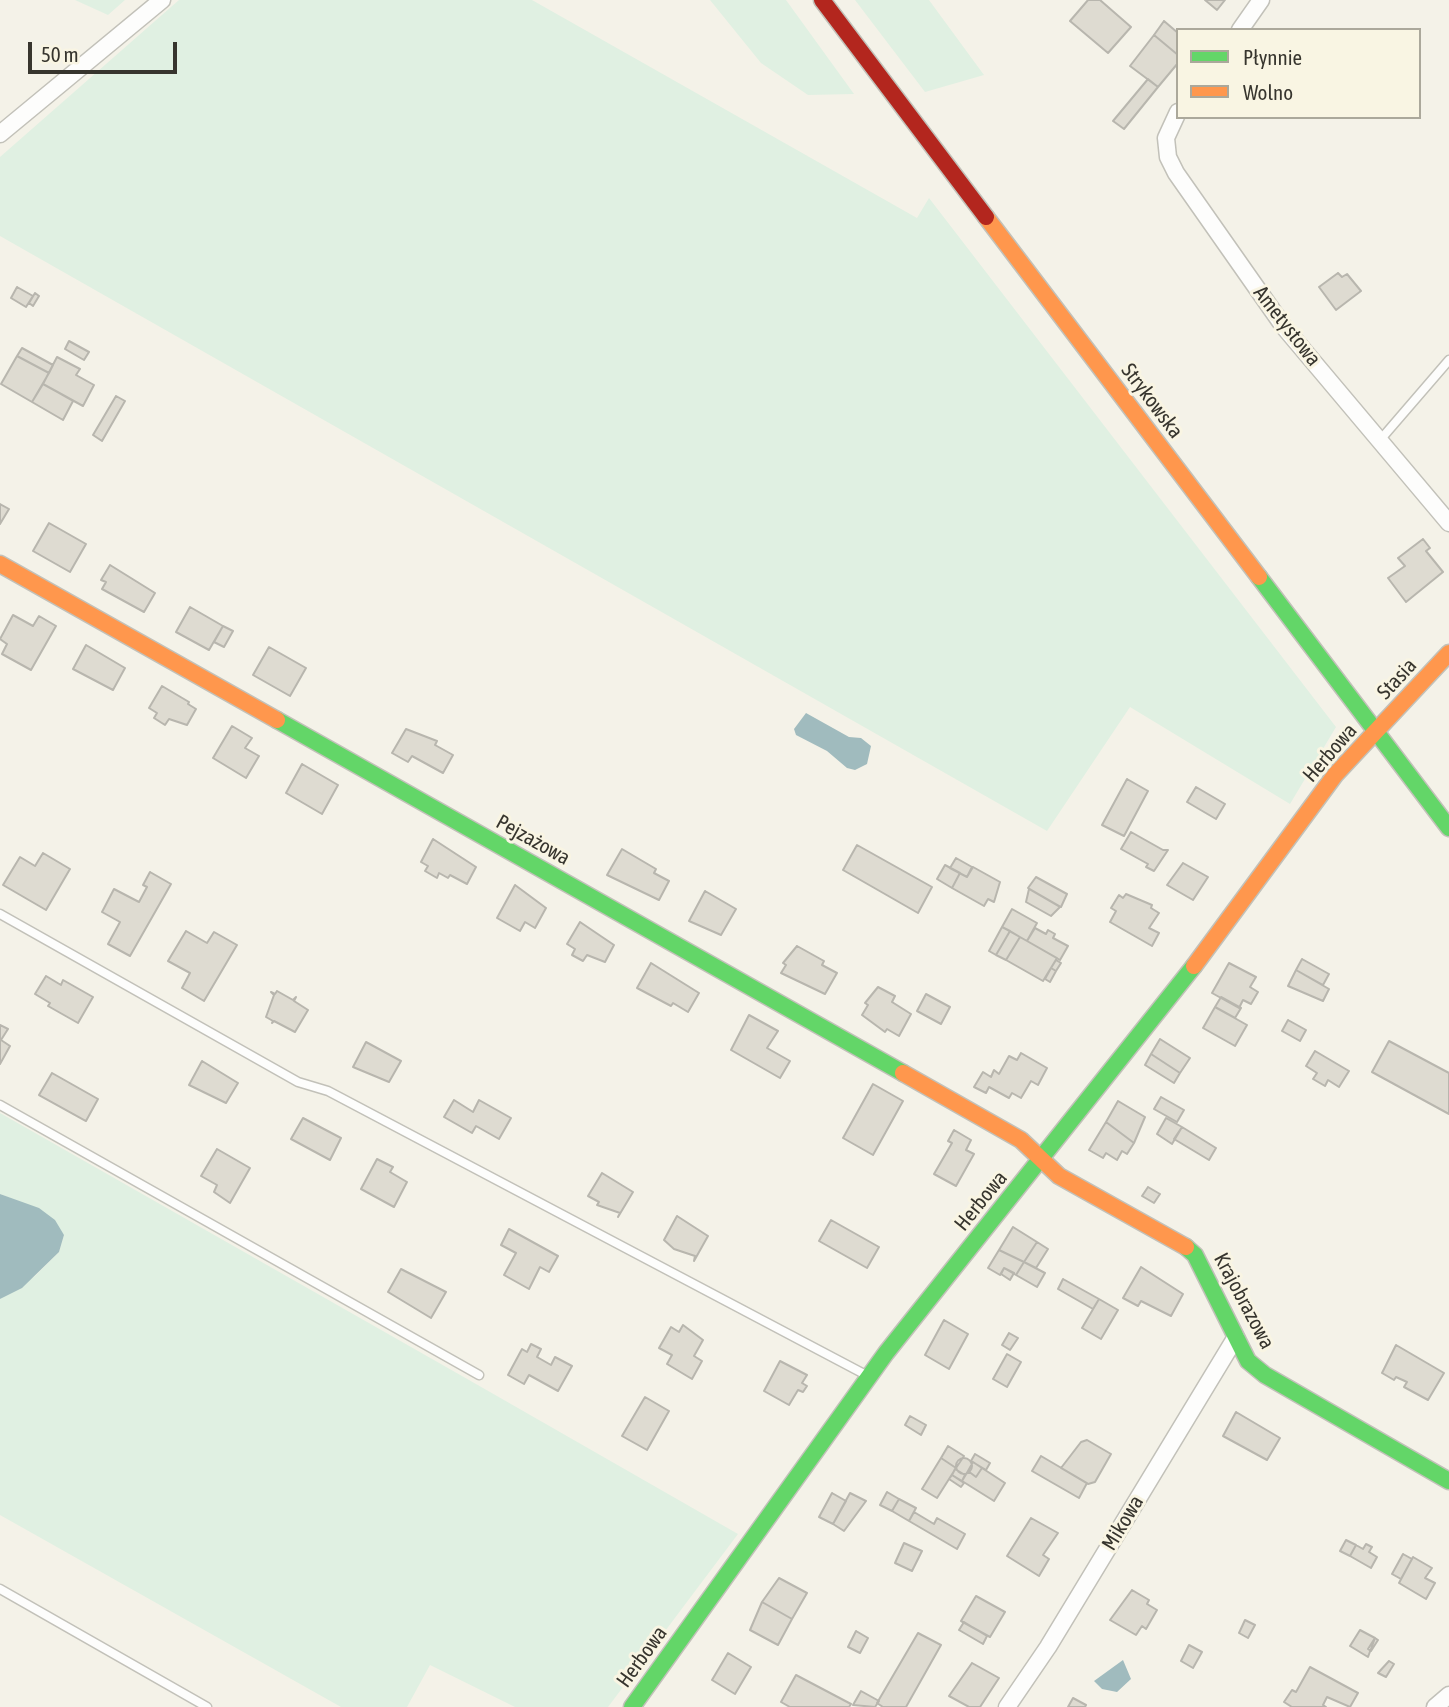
<!DOCTYPE html>
<html>
<head>
<meta charset="utf-8">
<style>
	body { margin:0 }
	#map { position:relative; width:1449px; height:1707px; overflow:hidden; background:#f4f2e8; font-family:"Asap Condensed",sans-serif }
	canvas { display:block }
	.legend { position:absolute; left:1176px; top:28px; width:245px; height:91px; box-sizing:border-box; background:#f9f5e3; border:2px solid #aba89b; margin:0; padding:9px 12px; list-style:none; font-size:21px; color:#37352e }
	.legend li { display:flex; align-items:center; gap:14px; height:35px }
	.legend b { width:35px; border:2px solid #aba89b }
	.scale { position:absolute; left:28px; top:42px; width:149px; height:32px; box-sizing:border-box; border:4px solid #37352e; border-top:0; padding-left:9px; font-size:21px; line-height:24px; white-space:nowrap; color:#37352e; -webkit-text-stroke:5px #f9f5e3; paint-order:stroke }
</style>
</head>
<body>
<div id="map">
<canvas width="1449" height="1707"></canvas>
<ul class="legend">
<li><b style="height:9px;background:#63d668"></b>Płynnie</li>
<li><b style="height:9px;background:#ff974d"></b>Wolno</li>
</ul>
<div class="scale">50 m</div>
</div>
<script>
const ctx = document.querySelector('canvas').getContext('2d');
ctx.lineJoin = 'round';
function fillPath(path, color) { ctx.fillStyle = color; ctx.fill(path, 'evenodd'); }
const shape = rows => new Path2D(rows.map(r => 'M' + r).join(''));
function stroke(path, color, width, dash) { ctx.strokeStyle = color; ctx.lineWidth = width; ctx.lineCap = dash ? 'butt' : 'round'; ctx.setLineDash(dash || []); ctx.stroke(path); }
function label(font, color, halo, rows, align = 'center') {
  ctx.font = font + ' "Asap Condensed",sans-serif'; ctx.lineWidth = 6; ctx.setLineDash([]); ctx.textBaseline = 'middle'; ctx.strokeStyle = halo; ctx.fillStyle = color; for (const [text, x, y, turn = 0] of rows) {
    ctx.save(); ctx.translate(x, y); ctx.rotate((+turn || 0) * Math.PI / 180); ctx.textAlign = isNaN(turn) ? turn : align; if (halo) ctx.strokeText(text, 0, 0); ctx.fillText(text, 0, 0); ctx.restore();
  }
}
fillPath(shape([
	[75,0,125,0,108,15],
	[179,0,532,0,917,218,929,198,1336,727,1290,804,1130,707,1047,831,0,236,0,157],
	[710,0,786,0,854,94,808,95,761,63],
	[855,0,929,0,984,75,925,92],
	[0,1113,476,1384,738,1534,608,1707,515,1707,430,1665,407,1707,341,1707,0,1515,0,1299,35,1276,59,1252,64,1235,23,1203,0,1194]
]), '#e0f0e2');
fillPath(shape([
	[806,713,849,737,861,738,871,746,867,764,855,770,847,768,827,751,796,735,794,729],
	[0,1194,39,1208,55,1220,64,1235,59,1252,22,1288,0,1299],
	[1123,1660,1131,1679,1117,1692,1102,1689,1094,1681]
]), '#a0bbbe');
const building = shape([
	[1088,0,1100,0,1131,27,1108,53,1070,21,1088,0],
	[1205,0,1225,0,1217,10,1205,0],
	[1164,21,1178,33,1178,55,1154,35,1164,21],
	[1154,35,1178,55,1178,63,1158,87,1130,66,1154,35],
	[1148,79,1158,87,1124,129,1113,121,1148,79],
	[1338,273,1342,277,1347,274,1361,291,1336,310,1319,287,1338,273],
	[17,287,33,296,26,307,11,298,17,287],
	[35,293,39,296,33,306,29,303,35,293],
	[69,341,89,352,84,360,65,349,69,341],
	[22,348,53,365,49,373,17,356,22,348],
	[17,356,49,373,32,402,1,384,17,356],
	[57,357,80,369,76,375,94,385,83,406,43,384,57,357],
	[43,384,73,401,63,420,32,402,43,384],
	[116,396,125,401,102,441,93,435,116,396],
	[0,504,9,509,0,524,0,504],
	[49,523,86,544,70,572,33,551,49,523],
	[1423,539,1430,548,1426,551,1443,572,1406,602,1388,578,1405,566,1398,558,1423,539],
	[110,565,155,593,144,612,102,589,106,582,101,580,110,565],
	[190,607,223,626,209,650,176,632,190,607],
	[13,615,33,626,39,616,56,626,31,670,2,654,7,644,0,639,13,615],
	[223,626,233,631,224,647,214,642,223,626],
	[86,645,125,668,113,690,73,669,86,645],
	[269,647,306,668,290,696,253,675,269,647],
	[162,686,189,702,188,704,196,709,187,725,169,719,165,725,154,718,157,713,149,708,162,686],
	[232,726,252,738,245,748,259,756,246,778,213,758,232,726],
	[406,729,437,741,435,745,453,755,443,773,412,756,408,762,392,753,406,729],
	[302,764,338,785,322,814,286,793,302,764],
	[1127,779,1148,791,1124,836,1102,825,1127,779],
	[1196,787,1225,804,1216,819,1187,802,1196,787],
	[1131,832,1163,850,1168,850,1154,871,1146,867,1148,864,1121,849,1131,832],
	[433,839,476,867,467,884,450,875,448,878,439,873,437,878,425,871,428,866,421,862,433,839],
	[857,845,932,887,918,913,843,870,857,845],
	[622,849,656,869,654,873,669,881,659,900,607,875,622,849],
	[43,853,70,869,46,910,3,885,20,857,35,866,43,853],
	[956,858,972,867,967,877,950,868,956,858],
	[1183,863,1208,877,1193,900,1167,885,1183,863],
	[945,865,960,873,952,888,937,879,945,865],
	[973,867,1000,882,994,902,988,899,984,906,952,888,960,873,967,877,973,867],
	[150,872,171,884,130,956,108,944,120,922,102,912,114,889,139,902,147,887,143,885,150,872],
	[1036,877,1067,894,1061,907,1028,888,1036,877],
	[515,885,546,908,535,928,525,922,520,931,497,918,515,885],
	[1029,889,1060,907,1051,916,1026,902,1029,889],
	[705,891,736,909,721,935,689,921,705,891],
	[1126,894,1152,905,1151,908,1159,913,1149,928,1159,933,1152,946,1110,922,1116,911,1111,908,1119,895,1123,898,1126,894],
	[1012,909,1037,923,1027,941,1002,927,1012,909],
	[580,922,614,945,605,962,587,955,583,961,572,955,575,949,567,944,580,922],
	[1002,927,1010,931,996,955,989,951,1002,927],
	[1035,928,1046,934,1048,930,1055,934,1053,938,1068,946,1060,960,1027,941,1035,928],
	[186,931,207,943,214,932,237,945,204,1001,182,988,190,973,168,961,186,931],
	[1010,931,1020,937,1006,960,996,955,1010,931],
	[1020,937,1057,958,1043,981,1006,960,1020,937],
	[797,946,824,961,822,965,837,973,825,994,781,973,786,965,783,963,797,946],
	[1302,959,1329,974,1323,985,1296,970,1302,959],
	[1056,960,1061,963,1056,971,1051,968,1056,960],
	[651,963,699,993,688,1012,673,1003,671,1006,637,988,651,963],
	[1229,963,1256,977,1250,987,1258,992,1251,1004,1243,1000,1239,1008,1212,993,1229,963],
	[1051,968,1056,971,1050,982,1045,979,1051,968],
	[1296,970,1329,989,1323,1001,1288,986,1296,970],
	[46,976,61,985,63,980,93,997,78,1023,48,1006,50,1003,35,994,46,976],
	[878,987,895,996,892,1002,911,1014,899,1036,887,1029,885,1032,862,1015,868,1005,865,1003,878,987],
	[277,991,293,1000,296,997,294,1001,308,1010,295,1032,274,1021,272,1023,273,1021,266,1017,274,995,271,992,275,994,277,991],
	[926,994,950,1007,941,1024,917,1011,926,994],
	[1221,997,1241,1008,1235,1018,1215,1007,1221,997],
	[1215,1007,1247,1025,1235,1046,1203,1028,1215,1007],
	[749,1015,778,1031,767,1048,790,1061,780,1078,731,1050,749,1015],
	[1288,1020,1306,1030,1300,1041,1282,1031,1288,1020],
	[0,1025,8,1029,1,1040,10,1046,0,1064,0,1025],
	[1160,1039,1190,1058,1180,1073,1151,1054,1160,1039],
	[1389,1041,1449,1073,1449,1114,1372,1072,1389,1041],
	[366,1042,401,1061,389,1082,353,1067,366,1042],
	[1315,1051,1349,1071,1339,1087,1328,1080,1325,1086,1313,1079,1317,1073,1306,1066,1315,1051],
	[1021,1053,1047,1068,1038,1085,1031,1081,1021,1098,1012,1093,1009,1098,989,1087,986,1093,974,1087,983,1072,991,1077,994,1070,999,1074,1009,1056,1017,1060,1021,1053],
	[1151,1054,1180,1073,1174,1083,1145,1065,1151,1054],
	[202,1061,238,1083,226,1103,189,1085,202,1061],
	[52,1073,98,1099,86,1121,39,1095,52,1073],
	[873,1084,903,1101,873,1155,843,1138,873,1084],
	[1161,1097,1184,1110,1177,1122,1154,1109,1161,1097],
	[454,1100,473,1112,479,1100,511,1118,499,1139,476,1126,472,1133,444,1117,454,1100],
	[1118,1101,1145,1117,1134,1143,1106,1122,1118,1101],
	[303,1118,341,1138,330,1160,291,1139,303,1118],
	[1166,1118,1182,1127,1172,1144,1157,1134,1166,1118],
	[1106,1122,1134,1143,1127,1154,1122,1151,1117,1160,1106,1153,1103,1158,1089,1150,1106,1122],
	[1182,1127,1216,1148,1209,1160,1174,1139,1182,1127],
	[954,1130,971,1140,966,1150,974,1154,956,1186,934,1174,952,1143,948,1141,954,1130],
	[217,1149,250,1168,230,1203,214,1192,217,1185,201,1176,217,1149],
	[377,1159,393,1167,390,1172,407,1182,394,1207,361,1189,377,1159],
	[602,1173,633,1192,618,1217,620,1213,597,1205,599,1202,588,1196,602,1173],
	[1148,1187,1160,1194,1154,1203,1142,1196,1148,1187],
	[677,1216,708,1236,694,1261,695,1256,674,1249,664,1240,677,1216],
	[831,1220,879,1247,867,1268,819,1241,831,1220],
	[1013,1227,1037,1242,1024,1262,999,1250,1013,1227],
	[509,1229,558,1256,549,1272,540,1267,529,1289,504,1275,516,1253,501,1245,509,1229],
	[1037,1242,1048,1249,1036,1268,1024,1262,1037,1242],
	[999,1250,1024,1262,1016,1275,1004,1268,1000,1275,988,1268,999,1250],
	[1024,1262,1045,1273,1037,1287,1016,1275,1024,1262],
	[1141,1267,1183,1294,1171,1316,1141,1301,1138,1306,1123,1298,1141,1267],
	[1004,1268,1014,1273,1010,1280,1001,1274,1004,1268],
	[401,1269,446,1292,431,1318,388,1292,401,1269],
	[1063,1279,1099,1299,1093,1309,1058,1289,1063,1279],
	[1099,1299,1118,1310,1101,1339,1082,1328,1099,1299],
	[944,1320,968,1334,949,1369,925,1355,944,1320],
	[683,1325,703,1340,694,1356,702,1361,692,1379,667,1364,672,1355,659,1348,671,1327,679,1332,683,1325],
	[1009,1333,1018,1338,1010,1350,1002,1345,1009,1333],
	[531,1344,541,1349,537,1357,551,1365,555,1357,572,1366,558,1391,529,1375,524,1384,508,1375,522,1349,527,1352,531,1344],
	[1396,1345,1444,1373,1428,1400,1404,1387,1407,1382,1396,1377,1394,1380,1382,1373,1396,1345],
	[1007,1354,1021,1362,1007,1387,993,1379,1007,1354],
	[780,1361,807,1375,802,1383,807,1386,803,1392,798,1390,789,1405,764,1391,780,1361],
	[645,1397,669,1411,647,1450,622,1436,645,1397],
	[1236,1412,1280,1438,1267,1460,1223,1436,1236,1412],
	[910,1416,926,1425,921,1435,905,1425,910,1416],
	[1087,1440,1111,1454,1095,1482,1088,1484,1061,1468,1081,1442,1087,1440],
	[948,1446,964,1456,956,1468,941,1458,948,1446],
	[975,1454,990,1463,986,1470,971,1461,975,1454],
	[1041,1456,1087,1483,1079,1498,1032,1471,1041,1456],
	[941,1458,956,1468,937,1498,922,1489,941,1458],
	'956 1466a8 8 0 1 1 16 0a8 8 0 1 1-16 0Z',
	[973,1462,982,1468,976,1477,968,1471,973,1462],
	[982,1468,1005,1483,994,1501,962,1481,968,1471,976,1477,982,1468],
	[955,1469,965,1475,962,1481,952,1475,955,1469],
	[952,1475,964,1483,961,1487,949,1479,952,1475],
	[887,1492,899,1499,892,1511,880,1505,887,1492],
	[832,1493,846,1501,833,1524,819,1517,832,1493],
	[850,1493,866,1501,844,1531,833,1524,850,1493],
	[899,1499,916,1508,909,1521,892,1511,899,1499],
	[914,1512,934,1524,937,1518,965,1534,957,1549,909,1521,914,1512],
	[1031,1518,1058,1533,1043,1555,1049,1559,1039,1576,1007,1556,1031,1518],
	[1346,1540,1356,1545,1350,1556,1340,1551,1346,1540],
	[904,1543,922,1551,912,1571,895,1563,904,1543],
	[1366,1544,1372,1547,1369,1552,1377,1557,1371,1568,1350,1556,1356,1545,1363,1549,1366,1544],
	[1403,1554,1412,1559,1401,1579,1392,1574,1403,1554],
	[1413,1557,1432,1568,1425,1578,1435,1583,1426,1599,1399,1583,1413,1557],
	[779,1578,807,1593,792,1619,762,1602,779,1578],
	[1132,1590,1149,1600,1147,1604,1157,1610,1146,1629,1142,1626,1136,1635,1110,1620,1132,1590],
	[976,1596,1005,1612,990,1637,961,1621,976,1596],
	[762,1602,792,1619,778,1645,750,1630,762,1602],
	[1245,1620,1255,1625,1248,1638,1239,1633,1245,1620],
	[964,1622,987,1636,983,1644,959,1630,964,1622],
	[1360,1630,1375,1638,1368,1657,1350,1646,1360,1630],
	[856,1631,868,1638,860,1653,848,1647,856,1631],
	[918,1633,941,1645,906,1707,883,1707,877,1703,918,1633],
	[1375,1638,1378,1640,1371,1651,1368,1649,1375,1638],
	[1189,1645,1202,1652,1193,1668,1181,1661,1189,1645],
	[728,1653,751,1667,735,1694,712,1680,728,1653],
	[1389,1661,1394,1664,1386,1677,1378,1673,1389,1661],
	[972,1663,999,1678,980,1707,969,1707,949,1696,972,1663],
	[1310,1667,1358,1693,1350,1707,1327,1697,1323,1705,1326,1707,1292,1707,1284,1702,1292,1690,1296,1692,1310,1667],
	[796,1675,851,1704,849,1707,790,1707,781,1702,796,1675],
	[861,1691,879,1701,875,1707,853,1705,861,1691],
	[1073,1698,1086,1705,1085,1707,1068,1707,1073,1698]
]);
fillPath(building, '#dedbd1');
stroke(building, '#b8b6ae', 2);
const lane = shape([
	[1381,439,1449,360],
	[0,914,298,1082,328,1091,868,1376],
	[0,1105,479,1375],
	[0,1589,207,1707]
]);
const street = shape([
	[1240,30,1261,0],
	[1178,112,1166,138,1168,157,1176,173,1284,327,1449,523],
	[0,134,162,0],
	[1007,1707,1048,1647,1236,1337],
	[1435,1707,1449,1695]
]);
const fast = shape([
	[1259,577,1449,828],
	[277,720,903,1073],
	[1186,1247,1195,1255,1248,1361,1265,1375,1449,1481],
	[632,1707,886,1353,1194,966]
]);
const slow = shape([
	[986,217,1259,577],
	[0,564,277,720],
	[1194,966,1335,775,1449,653],
	[903,1073,1021,1140,1059,1176,1186,1247]
]);
const jam = shape([
	[822,0,986,217]
]);
stroke(lane, '#c2c1b9', 11);
stroke(street, '#c2c1b9', 19);
stroke(fast, '#c2c1b9', 19);
stroke(slow, '#c2c1b9', 19);
stroke(jam, '#c2c1b9', 19);
stroke(lane, '#fdfdfc', 8);
stroke(street, '#fdfdfc', 16);
stroke(fast, '#63d668', 16);
stroke(slow, '#ff974d', 16);
stroke(jam, '#b3261e', 16);
label('21px', '#37352e', '#f9f5e3', [
	["Ametystowa",1287,326,52],
	["Strykowska",1152,401,53],
	["Stasia",1397,679,-47],
	["Herbowa",1330,753,-49],
	["Pejzażowa",533,840,29],
	["Herbowa",981,1201,-51],
	["Krajobrazowa",1244,1301,62],
	["Mikowa",1123,1523,-59],
	["Herbowa",642,1657,-54]
]);
</script>
</body>
</html>
